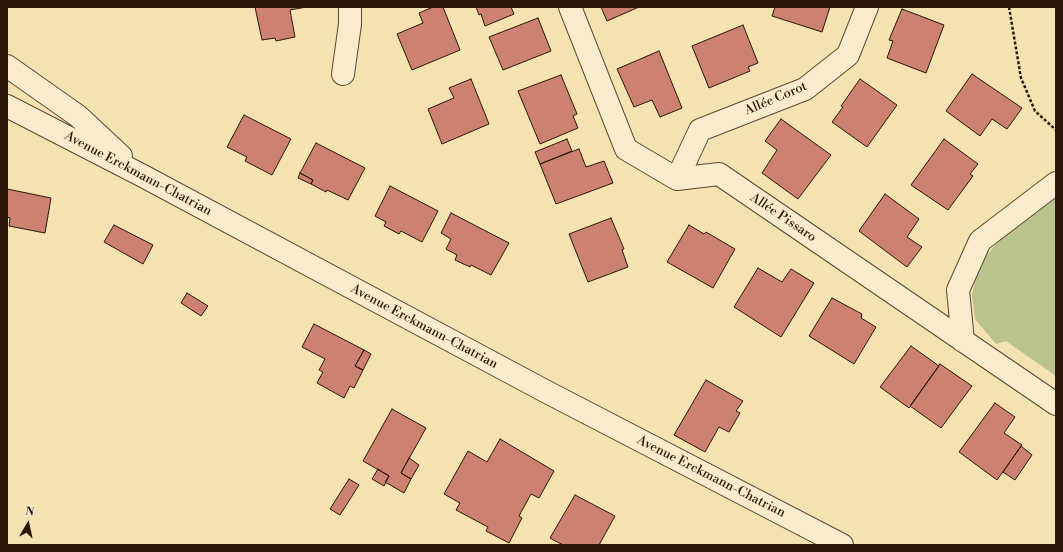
<!DOCTYPE html>
<html>
<head>
<meta charset="utf-8">
<style>
	body { margin:0 }
	#map { position:relative; width:1063px; height:552px; overflow:hidden; background:#f4e2b0; font-family:"Libre Bodoni",serif }
	canvas { display:block }
	.frame { position:absolute; inset:0; border:8px solid #2b160a; pointer-events:none }
	.north { position:absolute; left:8px; top:504px; width:40px; height:40px; -webkit-text-stroke:3px #f8eccc; paint-order:stroke; rotate:9deg; font-size:11px; font-weight:700; line-height:16px; text-align:center; color:#2b160a }
	.north::after { content:''; display:block; margin:auto; width:14px; height:18px; background:#2b160a; clip-path:polygon(50% 0,100% 100%,50% 72%,0 100%) }
</style>
</head>
<body>
<div id="map">
<canvas width="1063" height="552"></canvas>
<div class="frame"></div>
<div class="north">N</div>
</div>
<script>
const ctx = document.querySelector('canvas').getContext('2d');
ctx.lineJoin = 'round';
function fillPath(path, color) { ctx.fillStyle = color; ctx.fill(path, 'evenodd'); }
const shape = rows => new Path2D(rows.map(r => 'M' + r).join(''));
function stroke(path, color, width, dash) { ctx.strokeStyle = color; ctx.lineWidth = width; ctx.lineCap = dash ? 'butt' : 'round'; ctx.setLineDash(dash || []); ctx.stroke(path); }
function label(font, color, halo, rows, align = 'center') {
  ctx.font = font + ' "Libre Bodoni",serif'; ctx.lineWidth = 3.5; ctx.setLineDash([]); ctx.textBaseline = 'middle'; ctx.strokeStyle = halo; ctx.fillStyle = color; for (const [text, x, y, turn = 0] of rows) {
    ctx.save(); ctx.translate(x, y); ctx.rotate((+turn || 0) * Math.PI / 180); ctx.textAlign = isNaN(turn) ? turn : align; if (halo) ctx.strokeText(text, 0, 0); ctx.fillText(text, 0, 0); ctx.restore();
  }
}
fillPath(shape([
	[1056,198,1056,376,1006,341,996,344,975,319,972,295,976,276,985,257,997,243]
]), '#bac38c');
const building = shape([
	[255,7,306,7,290,10,295,37,276,41,275,38,262,40,255,7],
	[433,7,443,7,460,50,412,70,397,34,423,23,419,13,433,7],
	[476,7,511,7,514,14,485,26,481,14,479,15,476,7],
	[601,7,639,7,607,21,601,7],
	[775,7,830,7,822,32,772,16,775,7],
	[902,9,944,25,926,73,887,58,893,41,889,40,902,9],
	[538,18,551,51,503,70,489,37,538,18],
	[743,25,758,63,748,67,750,71,709,88,692,46,743,25],
	[659,51,682,108,660,117,652,100,634,107,617,69,659,51],
	[972,74,1022,108,1007,129,992,119,980,136,946,111,972,74],
	[561,75,577,114,573,116,578,128,540,144,518,91,561,75],
	[471,79,489,124,442,144,428,109,454,98,449,88,471,79],
	[860,79,897,105,867,147,832,122,843,107,841,106,860,79],
	[244,115,291,139,272,175,245,161,247,157,227,147,244,115],
	[781,119,831,155,798,199,762,173,777,150,765,141,781,119],
	[567,139,572,151,540,164,535,152,567,139],
	[944,139,978,164,970,174,973,176,948,210,911,185,944,139],
	[316,143,365,168,348,200,327,190,326,192,311,184,313,180,300,173,316,143],
	[579,149,586,167,604,161,613,183,556,204,540,164,579,149],
	[300,173,313,180,311,184,298,178,300,173],
	[390,186,438,211,422,242,401,231,399,234,384,226,386,222,375,216,390,186],
	[7,189,51,198,45,233,9,226,10,218,7,217,7,189],
	[885,194,919,219,907,237,922,247,907,267,859,231,885,194],
	[451,213,509,243,491,275,471,265,470,267,455,260,457,255,446,249,451,239,441,233,451,213],
	[611,218,624,249,622,250,628,267,588,282,569,234,611,218],
	[114,225,153,245,143,264,104,242,114,225],
	[689,225,704,234,706,232,735,249,713,288,667,262,689,225],
	[758,268,782,282,791,269,814,283,781,337,734,307,758,268],
	[187,293,208,306,201,316,181,303,187,293],
	[832,298,862,314,861,318,876,327,854,364,809,336,832,298],
	[314,324,364,350,355,366,363,370,354,388,350,386,344,398,317,383,323,372,319,370,325,359,302,347,314,324],
	[911,346,939,366,909,408,880,387,911,346],
	[364,350,371,354,363,370,355,366,364,350],
	[940,364,972,386,941,428,910,406,940,364],
	[706,380,743,401,736,411,740,413,729,432,719,427,705,452,674,435,706,380],
	[995,403,1015,417,1004,433,1022,445,997,480,959,452,995,403],
	[392,409,426,428,401,473,411,479,404,493,385,482,389,476,363,461,392,409],
	[500,439,554,471,539,498,531,494,519,516,522,518,509,543,486,531,488,527,456,510,460,503,444,494,468,451,487,462,500,439],
	[1021,446,1032,455,1015,480,1003,472,1021,446],
	[409,458,419,465,411,479,401,473,409,458],
	[378,469,389,476,384,486,372,479,378,469],
	[349,479,359,485,340,515,330,509,349,479],
	[575,495,615,516,599,545,563,545,550,538,575,495]
]);
fillPath(building, '#cc8171');
stroke(building, '#2b160a', 1);
const minor = shape([
	[570,7,626,149,677,179,719,174,1056,404],
	[343,74,350,24,350,7],
	[677,179,700,130,805,89,848,55,867,7],
	[963,341,958,290,980,241,1056,183]
]);
const tertiary = shape([
	[7,66,78,116,121,156],
	[7,106,143,176,545,391,842,545]
]);
stroke(minor, '#5d4934', 24);
stroke(tertiary, '#5d4934', 24);
stroke(shape([
	[1009,7,1021,78,1035,111,1056,130]
]), '#2b160a', 2.5, [3, 2]);
stroke(minor, '#f8eccc', 22);
stroke(tertiary, '#f8eccc', 22);
label('13px', '#2b160a', '#f8eccc', [
	["Allée Corot",776,99,-23],
	["Avenue Erckmann-Chatrian",138,174,28],
	["Allée Pissaro",783,218,34],
	["Avenue Erckmann-Chatrian",424,327,28],
	["Avenue Erckmann-Chatrian",711,477,27]
]);
</script>
</body>
</html>
